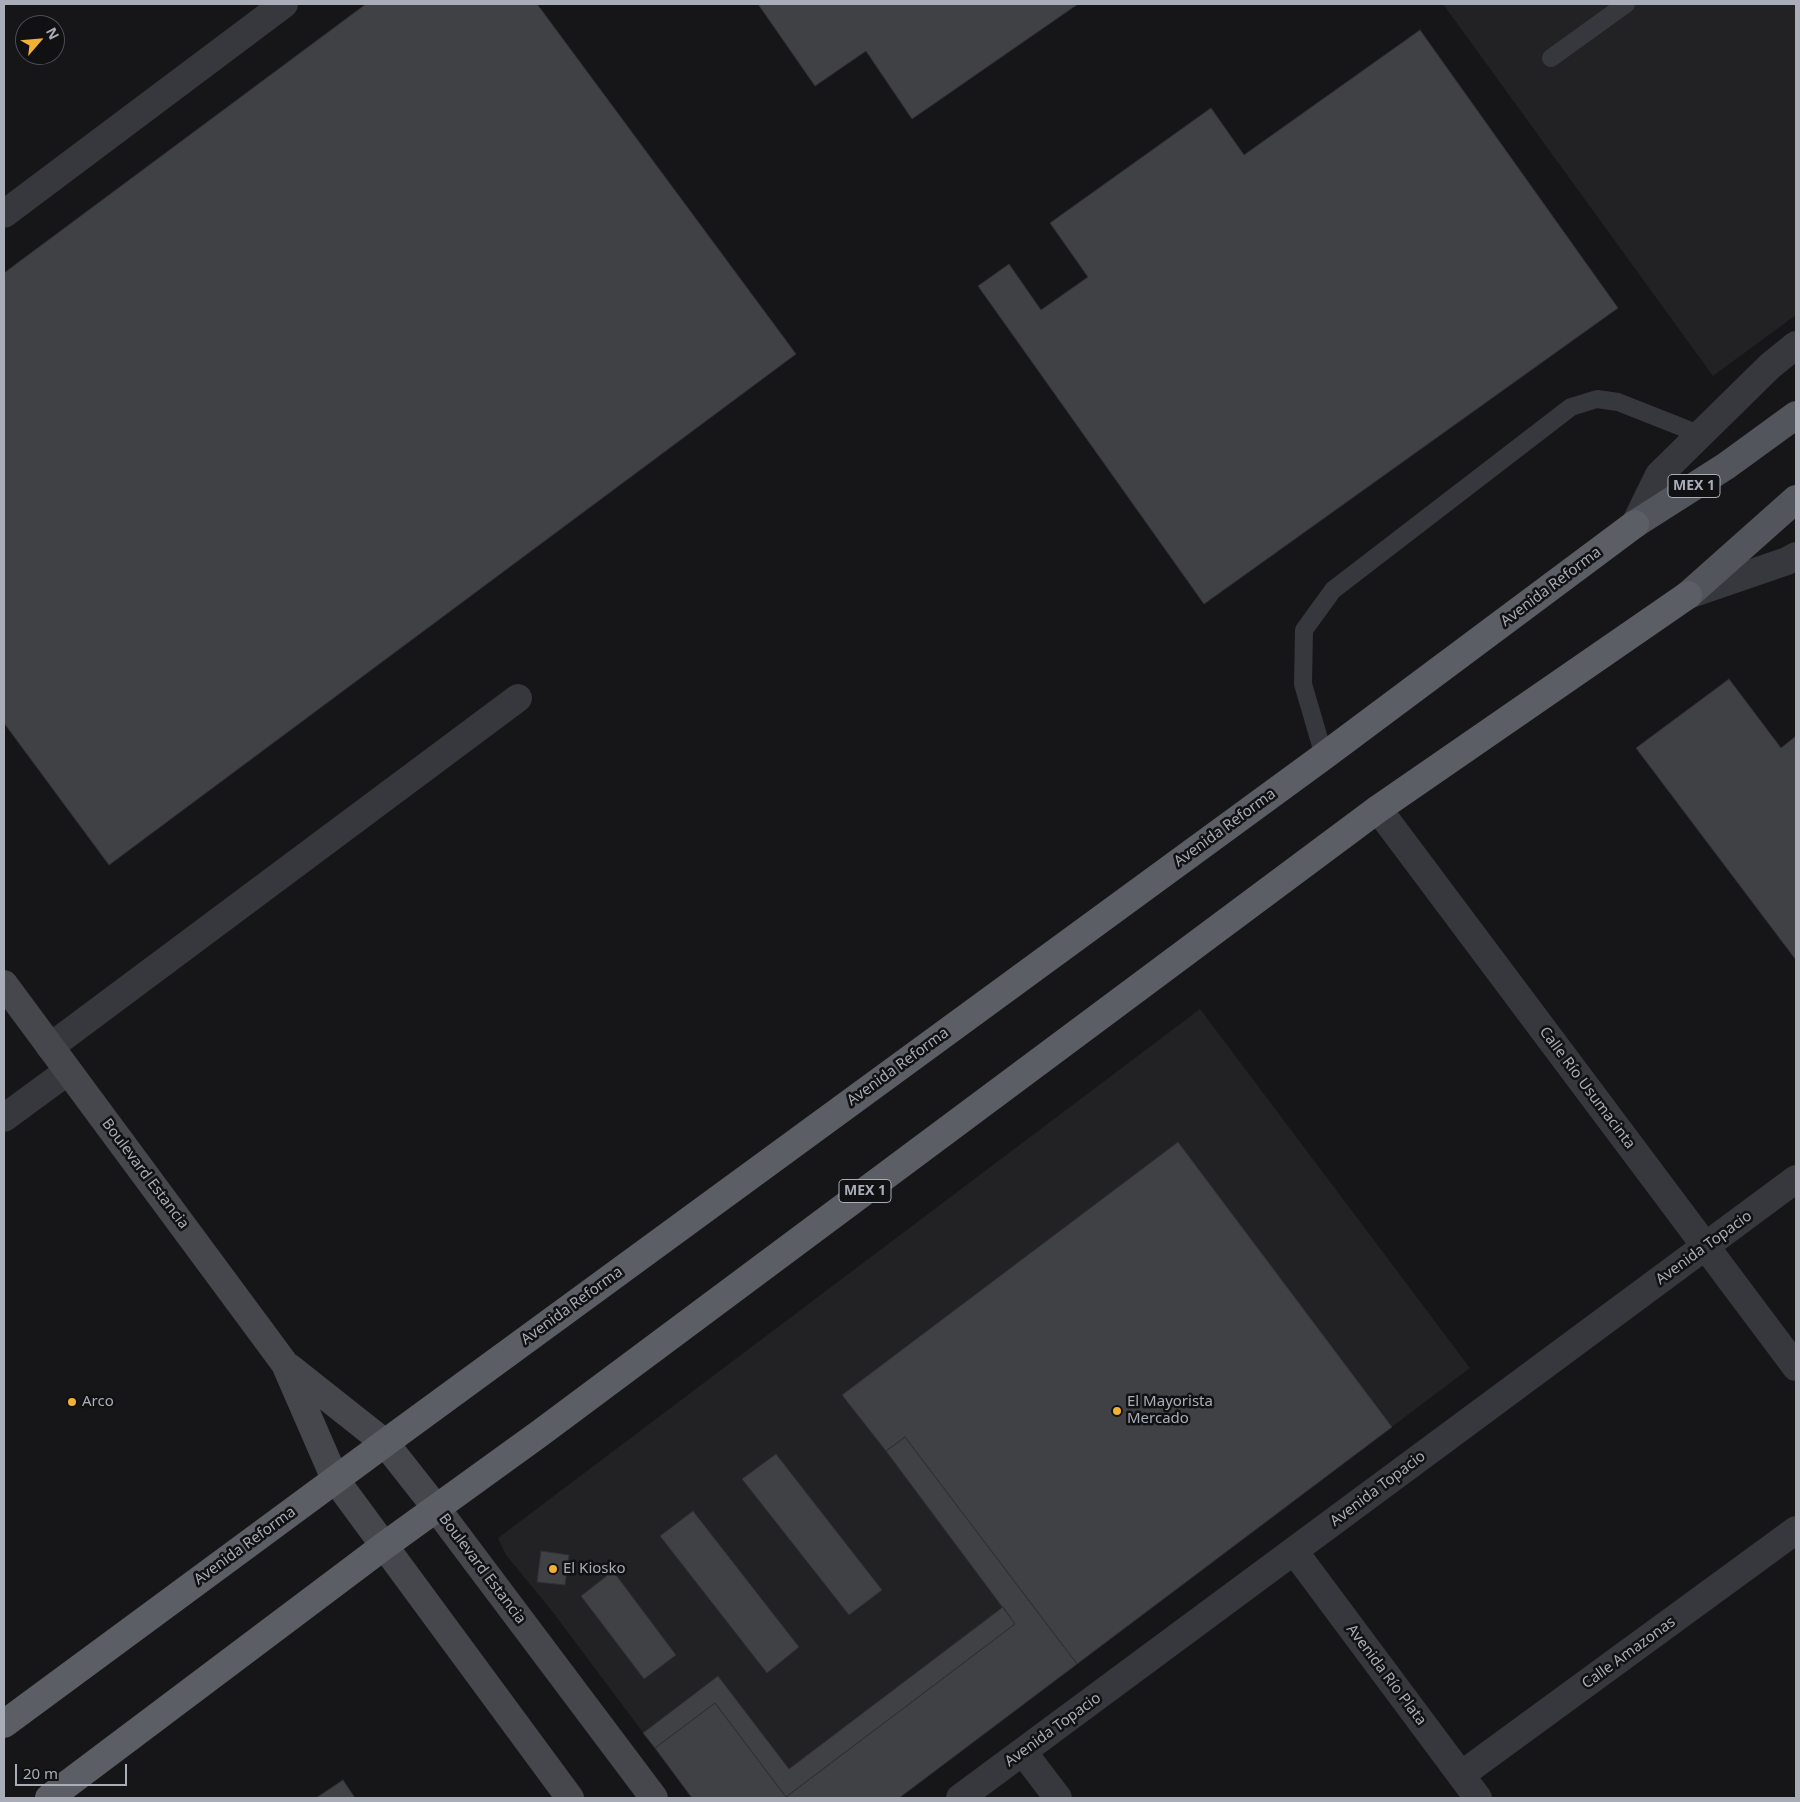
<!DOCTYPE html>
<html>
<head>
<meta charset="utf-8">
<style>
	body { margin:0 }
	#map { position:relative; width:1800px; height:1802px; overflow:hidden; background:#161618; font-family:"Noto Sans",sans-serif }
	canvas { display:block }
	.frame { position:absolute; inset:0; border:5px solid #a8adb8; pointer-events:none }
	.north { position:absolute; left:15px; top:15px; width:50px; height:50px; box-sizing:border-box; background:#111113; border:1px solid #4d4f55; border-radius:50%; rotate:63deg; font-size:14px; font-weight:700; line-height:20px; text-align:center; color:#a8adb8 }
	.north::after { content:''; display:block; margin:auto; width:18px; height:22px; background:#f2b134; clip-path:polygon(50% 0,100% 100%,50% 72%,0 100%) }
	.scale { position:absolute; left:15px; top:1764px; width:112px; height:22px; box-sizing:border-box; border:2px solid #a8adb8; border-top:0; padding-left:6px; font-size:15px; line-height:18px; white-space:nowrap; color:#a8adb8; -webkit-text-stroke:4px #111113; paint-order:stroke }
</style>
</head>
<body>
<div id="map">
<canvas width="1800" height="1802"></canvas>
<div class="frame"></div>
<div class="north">N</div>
<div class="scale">20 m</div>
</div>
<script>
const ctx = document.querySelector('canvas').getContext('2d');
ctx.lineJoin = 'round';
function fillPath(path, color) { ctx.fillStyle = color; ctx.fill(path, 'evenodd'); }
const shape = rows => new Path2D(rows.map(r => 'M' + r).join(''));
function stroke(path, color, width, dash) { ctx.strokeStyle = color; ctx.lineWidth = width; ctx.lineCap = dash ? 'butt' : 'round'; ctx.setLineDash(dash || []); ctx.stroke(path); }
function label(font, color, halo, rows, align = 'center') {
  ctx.font = font + ' "Noto Sans",sans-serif'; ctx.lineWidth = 5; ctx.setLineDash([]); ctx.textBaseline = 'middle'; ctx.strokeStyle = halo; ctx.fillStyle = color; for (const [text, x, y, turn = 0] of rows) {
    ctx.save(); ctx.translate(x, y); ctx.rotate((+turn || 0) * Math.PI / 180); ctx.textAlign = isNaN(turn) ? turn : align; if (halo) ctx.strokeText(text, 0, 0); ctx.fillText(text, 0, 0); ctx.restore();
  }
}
fillPath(shape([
	[1443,4,1796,4,1796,315,1713,376],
	[1200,1009,1470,1368,899,1798,692,1798,552,1611,506,1555,498,1538]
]), '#222225');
const building = shape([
	[366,4,537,4,796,354,109,865,4,723,4,273,366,4],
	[758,4,1078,4,912,119,866,51,815,86,758,4],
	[1420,30,1618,308,1204,604,978,286,1009,264,1041,310,1088,277,1050,223,1211,108,1244,155,1420,30],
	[1729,679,1781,748,1796,736,1796,960,1636,748,1729,679],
	[1178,1142,1392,1427,1077,1664,905,1437,886,1451,842,1395,1178,1142],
	[905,1437,1077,1664,899,1798,692,1798,655,1748,715,1703,786,1797,1015,1624,886,1451,905,1437],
	[776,1454,882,1590,849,1615,742,1479,776,1454],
	[693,1511,799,1647,767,1673,660,1536,693,1511],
	[541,1551,569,1555,565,1585,537,1582,541,1551],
	[613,1571,676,1655,644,1679,581,1596,613,1571],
	[1003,1607,1015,1624,786,1797,715,1703,655,1748,643,1733,718,1676,789,1769,1003,1607],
	[343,1780,355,1798,316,1798,343,1780]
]);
fillPath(building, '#404145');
stroke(building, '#303034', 1);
stroke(shape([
	[1551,58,1626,4],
	[1324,756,1303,684,1304,630,1333,590,1571,407,1597,399,1618,402,1699,434]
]), '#37383d', 18);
stroke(shape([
	[4,214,284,4],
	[1378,809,1796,1367],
	[50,1047,518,698],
	[4,1118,68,1071],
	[1023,1752,1058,1798],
	[1461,1775,1796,1530]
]), '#37383d', 28);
stroke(shape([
	[1635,524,1659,475,1770,366,1796,345],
	[1688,595,1787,561,1796,556],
	[1294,1551,1478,1798],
	[960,1798,1796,1179]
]), '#37383d', 28);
stroke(shape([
	[4,984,285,1364,335,1479,570,1798],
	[289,1367,385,1443,437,1509,654,1798]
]), '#45474d', 28);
stroke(shape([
	[1635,524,1726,466,1796,415],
	[1688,595,1796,499]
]), '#53555c', 28);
stroke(shape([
	[4,1724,385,1443,1324,756,1635,524],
	[49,1798,384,1546,539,1434,1378,809,1688,595]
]), '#5b5e65', 28);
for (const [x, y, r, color] of [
	[72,1402,5,"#f2b134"],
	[1117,1411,5,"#f2b134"],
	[553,1569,5,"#f2b134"]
]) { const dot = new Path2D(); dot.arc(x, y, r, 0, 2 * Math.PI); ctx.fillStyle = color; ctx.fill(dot); stroke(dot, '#111113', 2); }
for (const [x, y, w] of [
	[1694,486,52],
	[865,1191,52]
]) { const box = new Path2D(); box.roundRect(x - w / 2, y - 11.5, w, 23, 4); ctx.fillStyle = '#111113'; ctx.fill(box); stroke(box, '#a8adb8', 1); }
label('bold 14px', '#a8adb8', null, [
	["MEX 1",1694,486],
	["MEX 1",865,1191]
]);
label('15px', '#a8adb8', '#111113', [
	["Avenida Reforma",1551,587,-37],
	["Avenida Reforma",1225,828,-36],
	["Avenida Reforma",898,1067,-36],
	["Calle Río Usumacinta",1587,1088,53],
	["Boulevard Estancia",145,1174,53],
	["Avenida Topacio",1704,1248,-36],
	["Avenida Reforma",572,1306,-36],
	["Avenida Topacio",1378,1489,-37],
	["Avenida Reforma",245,1546,-36],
	["Boulevard Estancia",482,1569,53],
	["Calle Amazonas",1629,1653,-36],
	["Avenida Río Plata",1386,1675,53],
	["Avenida Topacio",1053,1730,-36]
]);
label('15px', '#a8adb8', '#111113', [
	["Arco",82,1402],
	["El Mayorista",1127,1402],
	["Mercado",1127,1419],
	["El Kiosko",563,1569]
], 'left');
</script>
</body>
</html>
